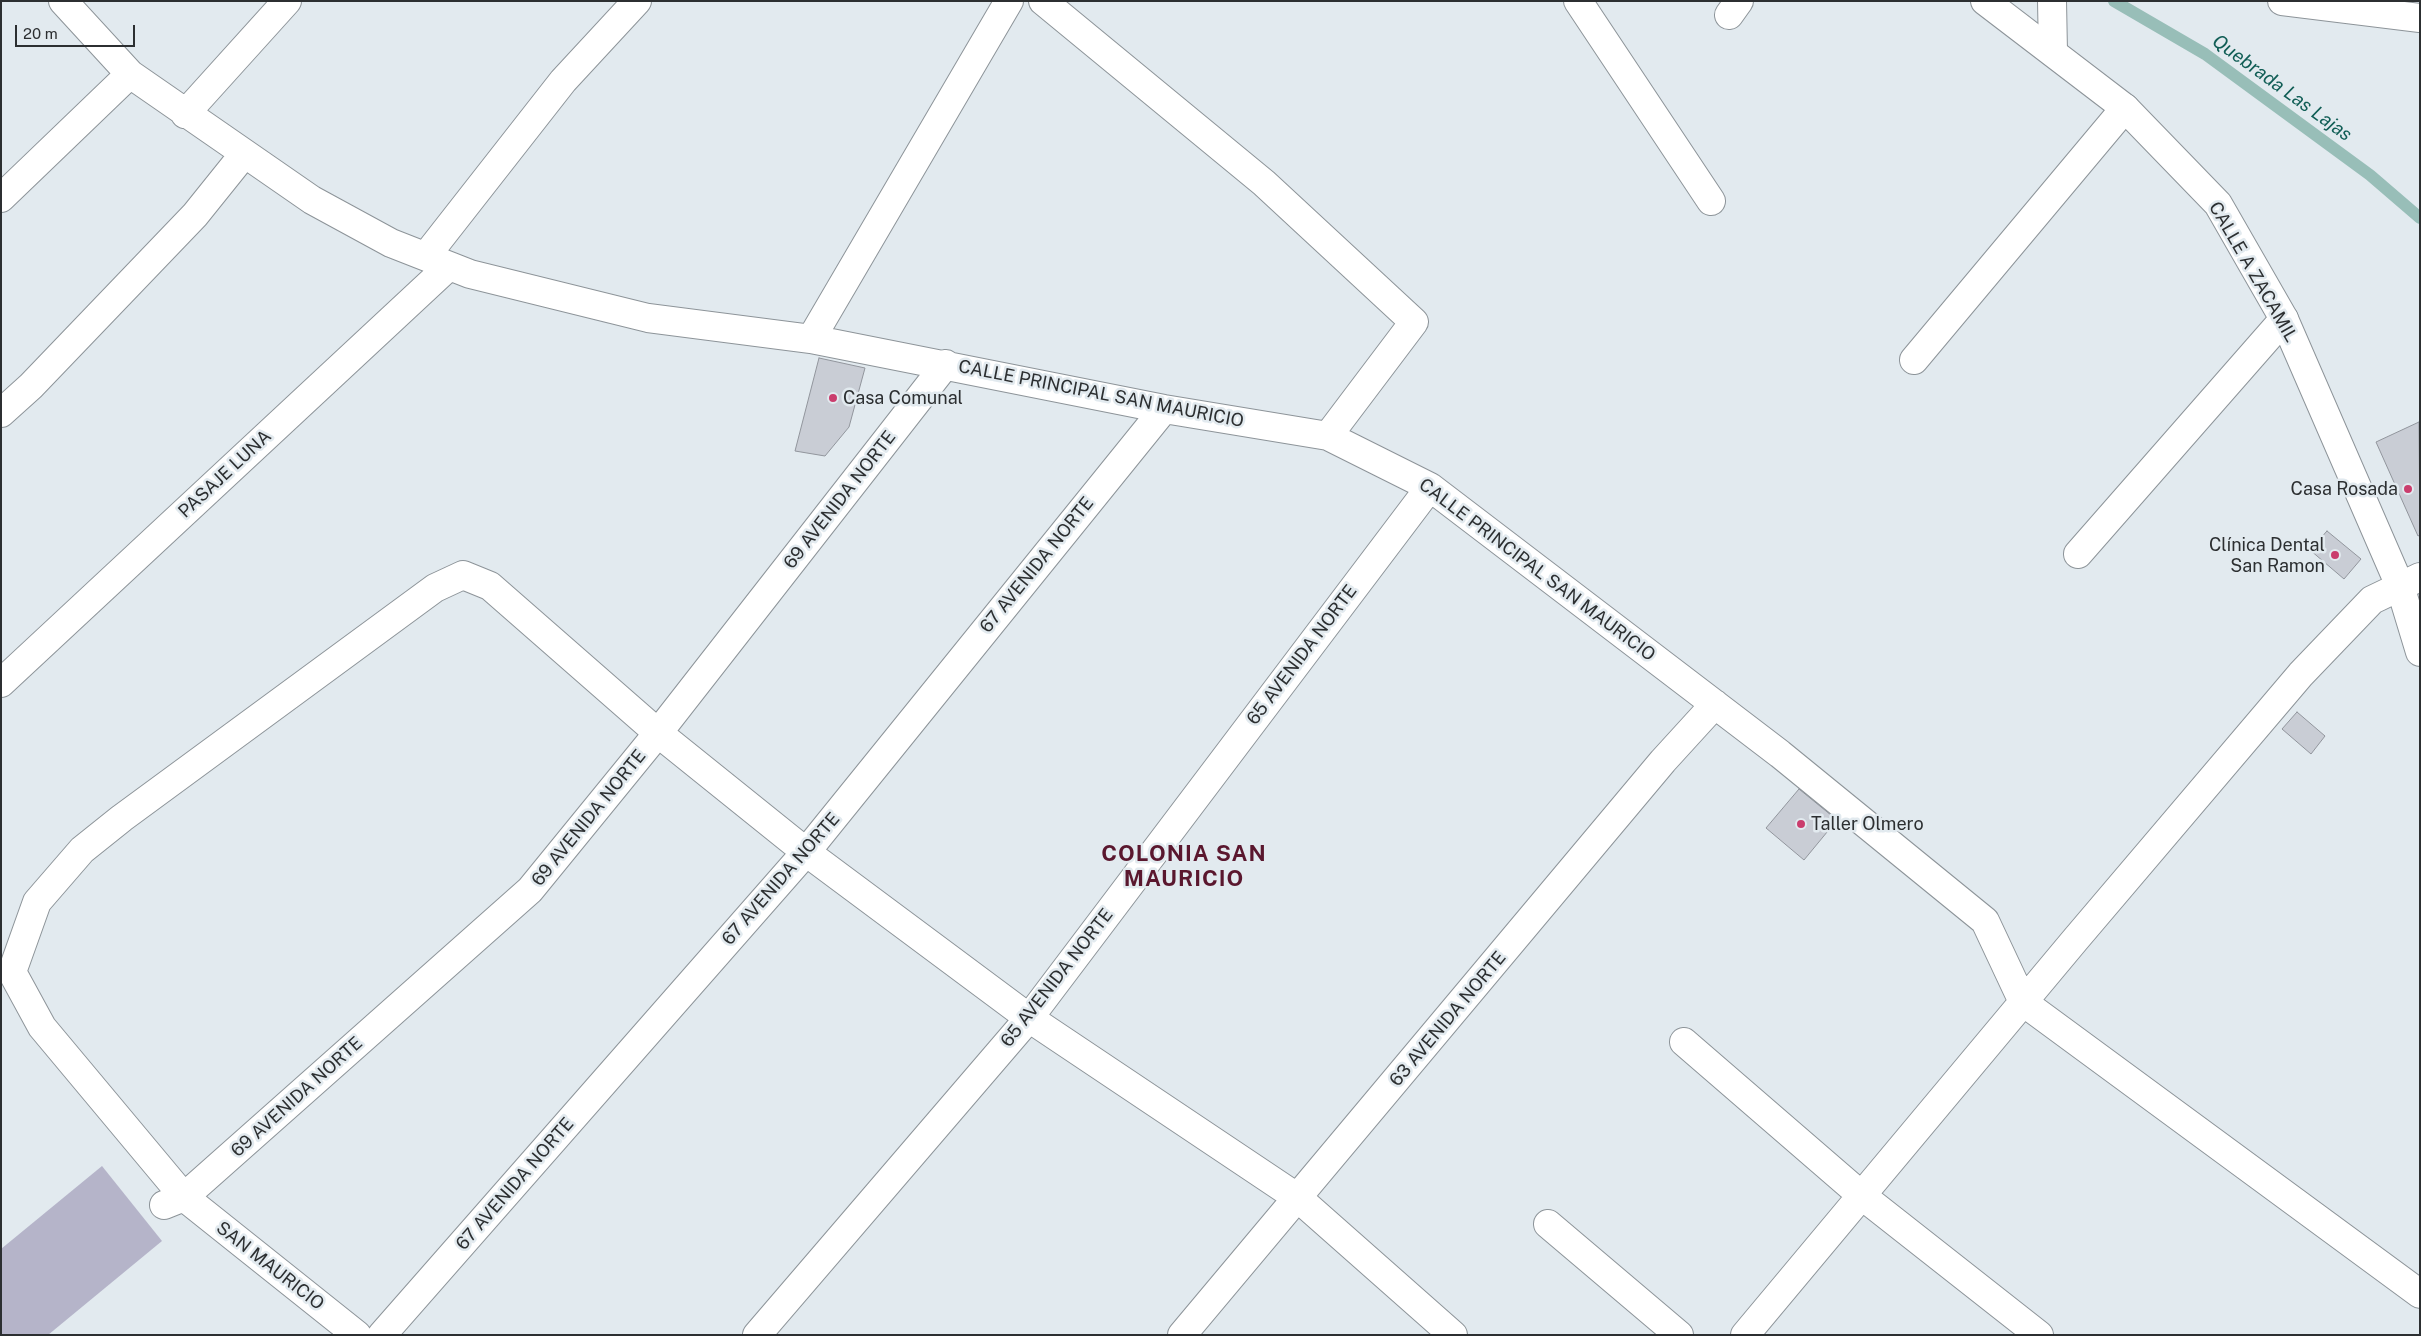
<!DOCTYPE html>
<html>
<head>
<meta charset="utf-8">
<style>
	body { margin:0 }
	#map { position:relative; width:2421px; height:1336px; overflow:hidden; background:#e2eaef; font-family:"Public Sans",sans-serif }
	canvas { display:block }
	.frame { position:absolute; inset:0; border:2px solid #2c2f31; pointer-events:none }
	.scale { position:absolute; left:15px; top:25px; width:120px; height:22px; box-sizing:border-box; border:2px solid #2c2f31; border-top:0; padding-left:6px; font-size:15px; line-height:18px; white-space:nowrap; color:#2c2f31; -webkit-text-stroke:4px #e2eaef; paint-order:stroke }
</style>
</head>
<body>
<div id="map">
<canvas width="2421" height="1336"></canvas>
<div class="frame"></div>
<div class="scale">20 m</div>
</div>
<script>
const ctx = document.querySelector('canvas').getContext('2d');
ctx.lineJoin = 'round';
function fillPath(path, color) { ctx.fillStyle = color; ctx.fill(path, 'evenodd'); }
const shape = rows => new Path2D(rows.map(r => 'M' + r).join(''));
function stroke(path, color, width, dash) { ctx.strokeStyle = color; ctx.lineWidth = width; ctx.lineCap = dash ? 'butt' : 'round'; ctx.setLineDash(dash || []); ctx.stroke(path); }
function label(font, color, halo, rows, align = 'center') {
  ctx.font = font + ' "Public Sans",sans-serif'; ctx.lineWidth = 5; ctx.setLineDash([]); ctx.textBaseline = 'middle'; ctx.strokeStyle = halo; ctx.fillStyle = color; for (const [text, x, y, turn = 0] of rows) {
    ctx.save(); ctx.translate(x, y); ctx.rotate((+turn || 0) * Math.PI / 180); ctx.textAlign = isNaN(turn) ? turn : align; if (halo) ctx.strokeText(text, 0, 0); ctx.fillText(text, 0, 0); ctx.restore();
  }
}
fillPath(shape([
	[102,1166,162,1241,48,1335,1,1335,1,1249]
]), '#b5b4c9');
stroke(shape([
	[2114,1,2205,54,2370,175,2420,218]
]), '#98beb8', 12);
const building = shape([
	[819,358,865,368,849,427,825,456,795,451,819,358],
	[2419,422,2420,535,2418,536,2376,442,2419,422],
	[2327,531,2361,559,2344,579,2310,550,2327,531],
	[2297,712,2325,736,2311,754,2282,729,2297,712],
	[1799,789,1837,820,1804,860,1766,828,1799,789]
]);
fillPath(building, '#c9cdd5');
stroke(building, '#91959c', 1);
const pedestrian = shape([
	[2052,1,2053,52]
]);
const minor = shape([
	[63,1,130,74,312,200,391,243,470,274,648,318,811,339,1164,409,1328,436,1430,487,1780,754,1985,921,2023,1002,2420,1294],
	[1043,1,1264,183,1414,322,1328,436],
	[1578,1,1711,201],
	[2282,1,2420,18],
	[1729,15,1739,1],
	[185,114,287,1],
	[1,198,130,74],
	[426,256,563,81,637,1],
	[811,339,1009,1],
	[1914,360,2125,108],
	[1,413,31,386,195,215,244,154],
	[2078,554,2284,319],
	[1,683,449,266],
	[1684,1042,1861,1195,2039,1335],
	[164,1205,184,1197,530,890,658,733,946,364],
	[1548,1224,1679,1335],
	[357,1335,184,1197,42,1027,12,972,37,902,82,850,122,818,435,588,463,575,490,586,658,733,806,852,1029,1018,1298,1198,1453,1335],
	[382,1335,806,852,1164,409],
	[757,1335,1029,1018,1430,487],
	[1182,1335,1663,761,1715,704],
	[1745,1335,2075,940,2301,674,2372,600,2420,577]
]);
const tertiary = shape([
	[1985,1,2125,108,2218,204,2284,319,2400,586,2420,652]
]);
stroke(pedestrian, '#8d9499', 30);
stroke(minor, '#8d9499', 30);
stroke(tertiary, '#8d9499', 30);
stroke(pedestrian, '#fff', 28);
stroke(minor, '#fff', 28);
stroke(tertiary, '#fff', 28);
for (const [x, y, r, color] of [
	[833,398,5,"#ca3d6d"],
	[2408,489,5,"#ca3d6d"],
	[2335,555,5,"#ca3d6d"],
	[1801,824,5,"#ca3d6d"]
]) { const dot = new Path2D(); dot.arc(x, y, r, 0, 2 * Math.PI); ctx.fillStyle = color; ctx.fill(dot); stroke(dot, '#e2eaef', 2); }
label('18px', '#2c2f31', '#e2eaef', [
	["CALLE A ZACAMIL",2253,272,60],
	["CALLE PRINCIPAL SAN MAURICIO",1101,394,11],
	["PASAJE LUNA",225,474,-43],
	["69 AVENIDA NORTE",840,500,-52],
	["67 AVENIDA NORTE",1037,565,-51],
	["CALLE PRINCIPAL SAN MAURICIO",1537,570,37],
	["65 AVENIDA NORTE",1302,655,-53],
	["69 AVENIDA NORTE",589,818,-51],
	["67 AVENIDA NORTE",781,879,-49],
	["65 AVENIDA NORTE",1057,978,-52],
	["63 AVENIDA NORTE",1448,1019,-50],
	["69 AVENIDA NORTE",297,1097,-42],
	["67 AVENIDA NORTE",515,1184,-49],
	["SAN MAURICIO",270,1266,38]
]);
label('18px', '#2c2f31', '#e2eaef', [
	["Casa Comunal",843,398],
	["Casa Rosada",2398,489,"right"],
	["Clínica Dental",2325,545,"right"],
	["San Ramon",2325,566,"right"],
	["Taller Olmero",1811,824]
], 'left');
label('italic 19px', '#115e56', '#e2eaef', [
	["Quebrada Las Lajas",2282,88,36]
]);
ctx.letterSpacing = '1px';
label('bold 22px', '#5a172e', '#e2eaef', [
	["COLONIA SAN",1184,854],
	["MAURICIO",1184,879]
]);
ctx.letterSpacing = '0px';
</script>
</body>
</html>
